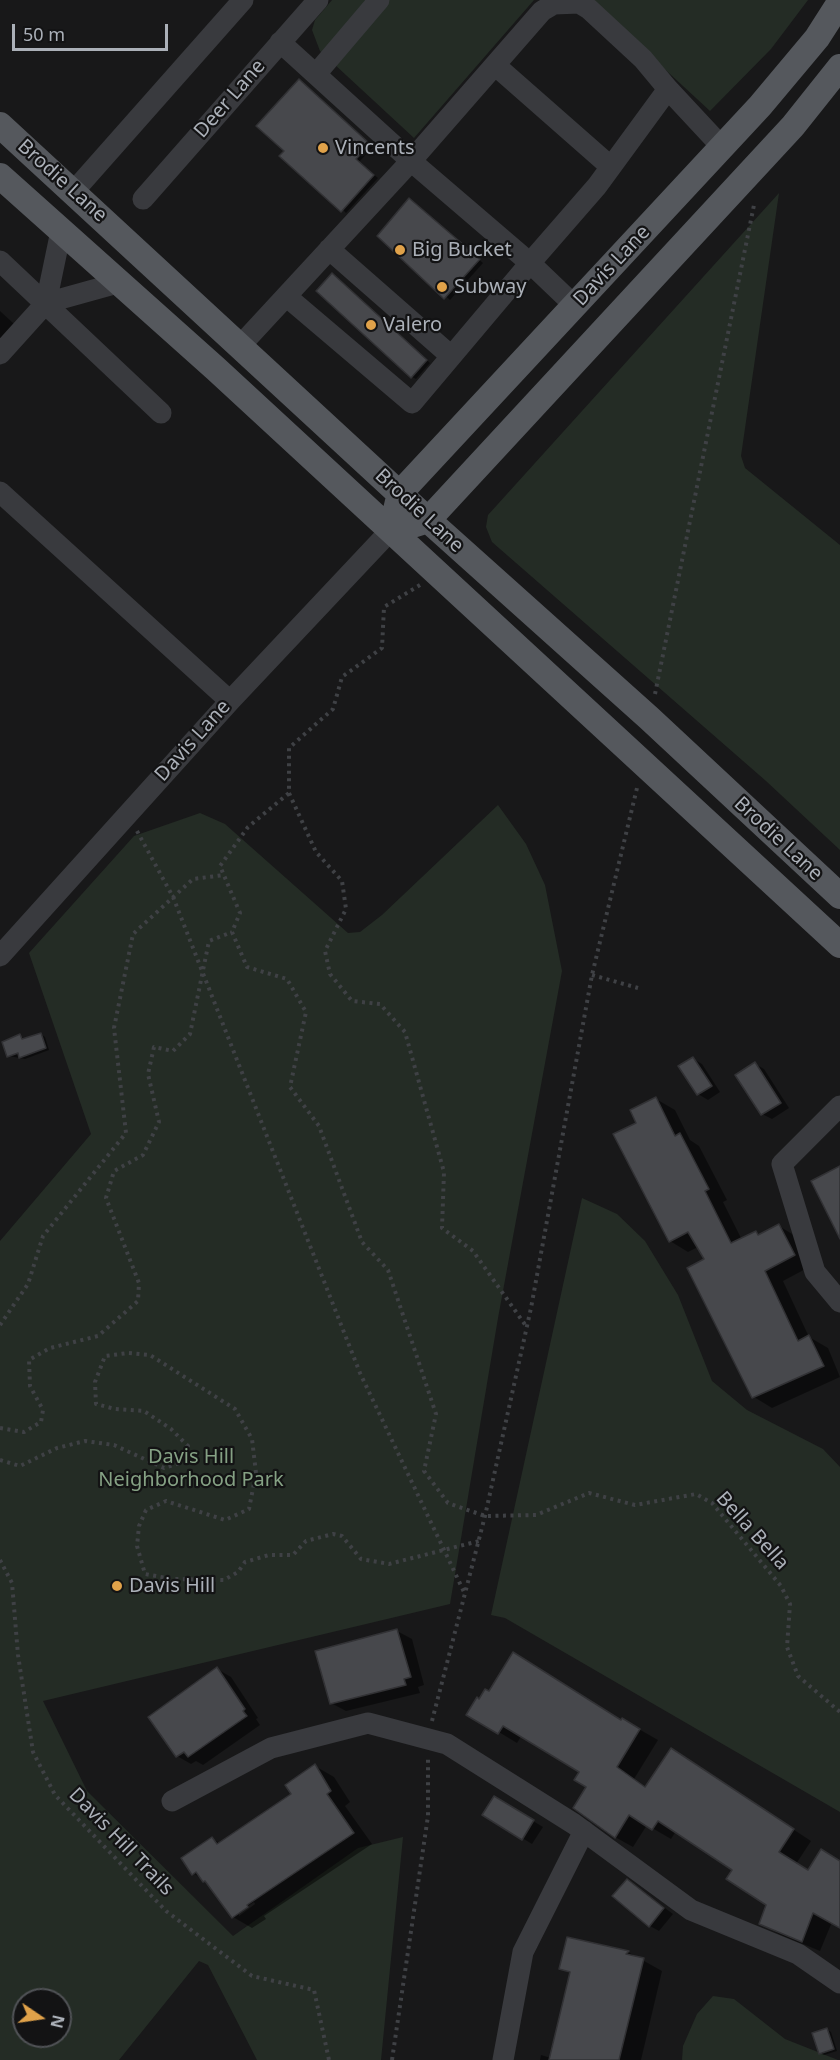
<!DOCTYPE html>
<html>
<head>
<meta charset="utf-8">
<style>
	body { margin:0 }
	#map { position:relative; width:840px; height:2060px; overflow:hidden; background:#181819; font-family:"Noto Sans",sans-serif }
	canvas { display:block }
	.north { position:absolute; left:12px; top:1988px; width:60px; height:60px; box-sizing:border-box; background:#131314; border:2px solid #505256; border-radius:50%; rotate:103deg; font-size:16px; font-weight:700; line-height:24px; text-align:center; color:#abb0b8 }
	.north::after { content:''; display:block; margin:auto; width:21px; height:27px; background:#e0a24a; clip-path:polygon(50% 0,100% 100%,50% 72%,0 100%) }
	.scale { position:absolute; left:12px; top:24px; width:156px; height:27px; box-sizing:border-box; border:3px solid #abb0b8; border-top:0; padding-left:8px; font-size:18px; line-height:21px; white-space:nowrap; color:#abb0b8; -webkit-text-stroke:4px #131314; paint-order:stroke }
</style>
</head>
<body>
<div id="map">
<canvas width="840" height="2060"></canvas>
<div class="north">N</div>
<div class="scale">50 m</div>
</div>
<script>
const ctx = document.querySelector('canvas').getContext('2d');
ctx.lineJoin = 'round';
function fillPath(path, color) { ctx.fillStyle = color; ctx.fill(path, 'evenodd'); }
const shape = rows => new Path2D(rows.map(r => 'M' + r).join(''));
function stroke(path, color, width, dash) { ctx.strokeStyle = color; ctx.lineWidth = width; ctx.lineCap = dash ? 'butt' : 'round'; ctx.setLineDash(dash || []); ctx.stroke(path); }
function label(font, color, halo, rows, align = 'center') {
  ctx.font = font + ' "Noto Sans",sans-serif'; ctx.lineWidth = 4.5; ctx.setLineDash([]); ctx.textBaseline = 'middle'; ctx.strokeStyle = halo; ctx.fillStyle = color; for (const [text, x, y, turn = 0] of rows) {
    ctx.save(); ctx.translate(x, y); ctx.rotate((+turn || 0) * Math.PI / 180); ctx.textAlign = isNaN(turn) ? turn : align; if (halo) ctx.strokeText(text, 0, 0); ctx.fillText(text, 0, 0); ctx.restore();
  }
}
fillPath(shape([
	[332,0,534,0,414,138,320,51,312,30,315,20],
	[590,0,808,0,771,49,710,111],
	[779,193,741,456,745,468,840,545,840,850,766,781,492,542,486,527,488,515],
	[498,805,526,844,545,885,562,971,498,1318,450,1604,43,1701,87,1791,233,1936,358,1848,403,1837,381,2060,257,2060,208,1965,199,1961,119,2060,0,2060,0,1241,91,1134,29,953,134,836,200,813,225,824,348,933,360,932,382,915],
	[24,2000,60,2000,60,2036,24,2036],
	[582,1198,617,1214,645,1241,678,1295,712,1381,747,1410,823,1449,840,1467,840,1812,505,1618,491,1615],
	[713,1996,734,1999,785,2039,838,2060,682,2060,683,2046,697,2014]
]), '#242c25');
fillPath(shape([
	[303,83,373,147,359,162,378,178,346,213,286,151],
	[413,202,483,263,450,300,379,236],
	[336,277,430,363,416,379,412,377],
	[0,311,24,333,0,352],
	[41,1034,45,1037,49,1050,25,1059,9,1056,20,1036,24,1038],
	[693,1059,702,1064,720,1092,708,1100,698,1094],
	[755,1064,764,1069,789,1108,772,1119,762,1114],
	[656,1099,675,1110,690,1140,699,1146,727,1200,723,1202,742,1240,756,1233,761,1235,779,1226,797,1237,813,1265,783,1281,809,1337,828,1348,840,1377,772,1408,754,1397,706,1260,698,1247,688,1252,670,1241,638,1123],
	[397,1631,412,1639,424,1685,418,1687,420,1693,346,1711,331,1703],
	[217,1669,231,1677,258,1718,256,1719,260,1725,203,1765,196,1761,191,1764,177,1756],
	[469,1714,623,1720,658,1740,634,1779,646,1788,689,1761,811,1841,796,1864,809,1872,840,1861,840,1927,832,1922,820,1951,779,1934,761,1924,768,1905,734,1869,676,1831,671,1839,647,1825,633,1847,615,1837,581,1771,522,1735,517,1743],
	[315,1766,334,1777,350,1802,345,1806,372,1844,264,1916,266,1919,252,1928,233,1917,211,1885,193,1873,212,1838,221,1844,293,1795],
	[254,1902,255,1904,239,1916,239,1912],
	[495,1798,543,1827,532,1844,484,1815],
	[627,1880,673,1914,659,1931,650,1926],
	[568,1939,628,1952,662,1971,641,2060,540,2060,541,2055,551,2058,571,1974,561,1968],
	[827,2029,831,2032,837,2051,824,2055,820,2053]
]), '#0007');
const building = shape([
	[299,79,370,144,356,159,374,175,341,212,279,156,284,151,256,126,299,79],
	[409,198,480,259,444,299,377,236,409,198],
	[332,273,427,360,411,378,316,291,332,273],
	[41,1033,46,1048,19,1058,18,1053,7,1057,2,1042,20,1034,22,1039,41,1033],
	[693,1057,712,1086,697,1095,678,1066,693,1057],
	[755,1062,781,1103,761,1115,735,1075,755,1062],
	[656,1097,675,1136,680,1133,709,1189,705,1191,731,1243,756,1231,758,1235,779,1224,795,1255,765,1271,798,1341,809,1335,824,1366,752,1398,687,1268,704,1259,688,1232,669,1242,613,1134,636,1123,630,1110,656,1097],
	[840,1166,840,1239,811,1181,840,1166],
	[397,1629,411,1677,404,1679,406,1685,330,1704,315,1651,397,1629],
	[513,1652,621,1720,622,1718,640,1729,617,1767,645,1787,671,1748,794,1829,779,1852,808,1870,821,1849,840,1861,840,1928,813,1913,802,1942,759,1924,766,1905,726,1879,732,1870,658,1821,652,1830,629,1815,615,1838,573,1808,586,1787,574,1780,579,1772,503,1726,498,1734,466,1715,477,1697,479,1699,485,1689,489,1691,513,1652],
	[217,1667,245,1709,243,1711,247,1716,188,1757,184,1752,176,1757,148,1717,217,1667],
	[315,1764,331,1791,327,1794,354,1833,247,1905,248,1907,232,1918,205,1881,203,1882,196,1872,192,1875,181,1858,212,1837,217,1844,291,1794,285,1785,315,1764],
	[494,1796,534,1820,522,1840,482,1815,494,1796],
	[627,1879,664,1908,649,1927,612,1896,627,1879],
	[567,1937,629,1951,626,1954,644,1958,619,2060,549,2060,570,1972,559,1969,567,1937],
	[827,2028,834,2049,819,2054,812,2033,827,2028]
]);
fillPath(building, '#47484c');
stroke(building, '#323235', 1.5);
stroke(shape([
	[420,585,384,607,382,648,342,677,333,709,289,748,289,793,248,827,220,866,240,913,232,932,247,967,287,979,306,1012,290,1087,319,1126,362,1242,388,1270,436,1414,424,1471,448,1503,485,1516,536,1515,589,1493,635,1505,696,1494,712,1503,781,1586,790,1604,787,1647,798,1676,840,1712],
	[655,694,754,205],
	[289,793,316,852,342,881,346,909,325,951,330,974,352,1001,380,1004,405,1032,444,1172,442,1228,473,1251,526,1326],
	[137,831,173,897,360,1373,465,1594],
	[592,975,638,988],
	[0,1325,28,1284,43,1236,126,1133,114,1028,133,934,193,879,224,875],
	[0,1428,24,1432,41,1422,43,1410,30,1386,29,1360,50,1348,98,1336,138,1301,139,1283,106,1198,114,1171,143,1155,159,1122,148,1074,154,1047,173,1051,190,1034,209,941,232,932],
	[0,1460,20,1466,57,1448,85,1441,114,1445,164,1468,180,1463,188,1446,171,1429,144,1411,115,1409,96,1404,95,1382,105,1356,128,1353,150,1355,235,1409,252,1439,256,1473,249,1509,225,1520,166,1501,146,1510,139,1526,137,1546,145,1574,172,1579,224,1580,238,1572,245,1562,269,1555,293,1555,306,1541,333,1534,342,1536,361,1559,389,1564,479,1541],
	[0,1560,12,1583,18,1655,33,1752,55,1795,166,1911,252,1976,314,1990,329,2060],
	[432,1721,485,1516,531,1308,592,975,637,788],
	[392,2060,428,1816,428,1757]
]), '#3f4145', 4, [3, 4.5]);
stroke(shape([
	[280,42,411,161,530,263,412,403,286,296],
	[495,65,611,167],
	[316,74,379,0],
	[74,191,243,0],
	[143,199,318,0],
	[61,231,46,303,118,283],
	[329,249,451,356],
	[0,261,161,413],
	[575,306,530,263,597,186,668,89,722,147],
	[240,346,411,161,542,11,554,4,579,3,589,9,643,59,668,89],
	[0,354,46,303],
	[0,492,230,701],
	[0,956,230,701,391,530],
	[840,1106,782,1164,815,1272,840,1302],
	[172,1801,271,1748,368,1723,447,1744,574,1824,691,1910,798,1954,840,1983],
	[503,2060,523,1952,584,1831]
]), '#393a3e', 21);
stroke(shape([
	[0,125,428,520,649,718,840,896],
	[0,176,216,369,840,945],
	[396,510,400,493,760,106,817,38,840,2],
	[412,525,428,520,793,126,840,67]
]), '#55585d', 26);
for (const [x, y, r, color] of [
	[323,148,6,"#e0a24a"],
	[400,250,6,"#e0a24a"],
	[442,287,6,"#e0a24a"],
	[371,325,6,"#e0a24a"],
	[117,1586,6,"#e0a24a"]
]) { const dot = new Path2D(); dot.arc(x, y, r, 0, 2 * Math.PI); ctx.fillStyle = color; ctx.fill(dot); stroke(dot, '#131314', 2); }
label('20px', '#abb0b8', '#131314', [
	["Deer Lane",230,99,-49],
	["Brodie Lane",62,181,42],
	["Davis Lane",612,266,-47],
	["Brodie Lane",419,511,43],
	["Davis Lane",193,741,-48],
	["Brodie Lane",778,839,43],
	["Bella Bella",752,1531,48],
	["Davis Hill Trails",121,1842,46]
]);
label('20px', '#abb0b8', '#131314', [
	["Vincents",335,148],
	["Big Bucket",412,250],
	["Subway",454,287],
	["Valero",383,325],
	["Davis Hill",129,1586]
], 'left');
label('20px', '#85a184', '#131314', [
	["Davis Hill",191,1457],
	["Neighborhood Park",191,1480]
]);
</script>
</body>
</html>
